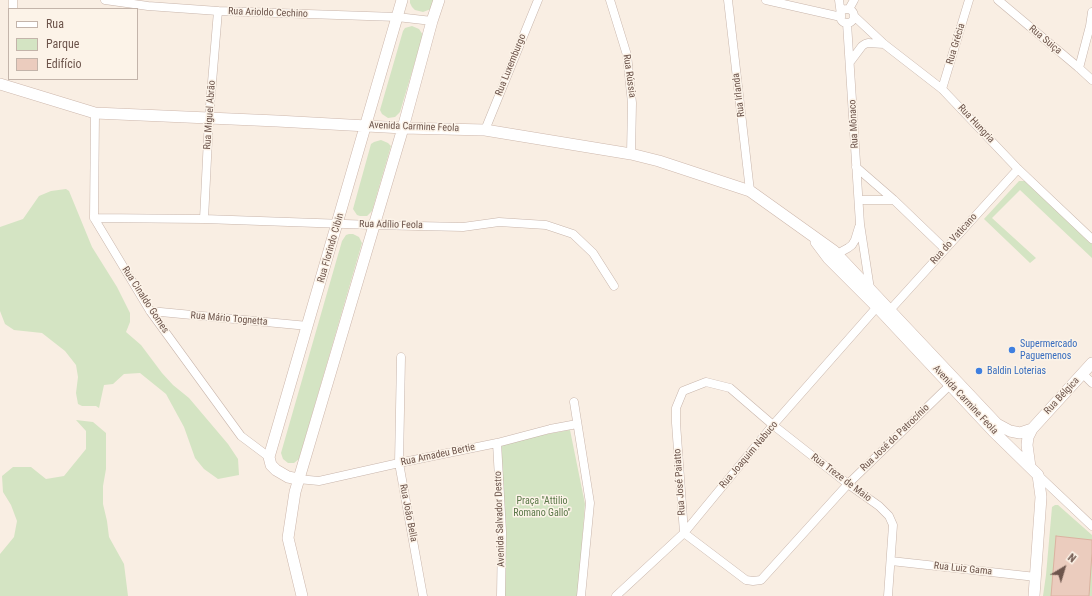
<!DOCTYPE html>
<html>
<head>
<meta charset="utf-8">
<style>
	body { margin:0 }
	#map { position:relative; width:1092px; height:596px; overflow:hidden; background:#f9eee3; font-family:"Roboto Condensed",sans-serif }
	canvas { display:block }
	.legend { position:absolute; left:8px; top:8px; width:130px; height:72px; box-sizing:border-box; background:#fcf3e8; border:1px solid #c3b4aa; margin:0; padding:5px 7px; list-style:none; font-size:12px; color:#6d554c }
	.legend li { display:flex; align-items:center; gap:8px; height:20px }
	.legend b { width:20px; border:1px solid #c3b4aa }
	.north { position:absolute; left:1044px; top:548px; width:40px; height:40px; -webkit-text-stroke:3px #fcf3e8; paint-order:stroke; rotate:38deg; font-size:11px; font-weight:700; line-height:16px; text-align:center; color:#6d554c }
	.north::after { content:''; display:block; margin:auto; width:14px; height:18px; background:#6d554c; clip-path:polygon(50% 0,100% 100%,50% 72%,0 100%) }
</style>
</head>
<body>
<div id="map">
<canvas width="1092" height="596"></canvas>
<ul class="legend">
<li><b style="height:5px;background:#fff"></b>Rua</li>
<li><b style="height:11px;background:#d4e4c3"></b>Parque</li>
<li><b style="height:11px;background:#ebccbe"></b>Edifício</li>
</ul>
<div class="north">N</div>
</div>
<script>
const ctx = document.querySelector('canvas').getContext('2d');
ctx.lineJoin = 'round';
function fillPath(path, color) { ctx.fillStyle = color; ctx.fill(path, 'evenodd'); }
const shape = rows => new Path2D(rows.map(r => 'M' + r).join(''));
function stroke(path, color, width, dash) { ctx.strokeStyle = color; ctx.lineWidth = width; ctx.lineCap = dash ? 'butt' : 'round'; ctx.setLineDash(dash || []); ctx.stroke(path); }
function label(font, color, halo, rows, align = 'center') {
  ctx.font = font + ' "Roboto Condensed",sans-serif'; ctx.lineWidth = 3; ctx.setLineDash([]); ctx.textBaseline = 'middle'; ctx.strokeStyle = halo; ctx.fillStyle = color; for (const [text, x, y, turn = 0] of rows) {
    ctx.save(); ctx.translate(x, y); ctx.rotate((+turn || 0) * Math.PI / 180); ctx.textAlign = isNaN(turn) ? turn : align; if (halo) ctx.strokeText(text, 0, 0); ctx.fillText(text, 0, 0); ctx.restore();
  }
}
fillPath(shape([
	[410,0,434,0,431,9,423,12,415,10,412,7,410,3],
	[412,26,419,29,423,35,400,112,395,117,388,118,382,114,380,110,403,31,405,28],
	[381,140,388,143,391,146,372,211,367,216,360,216,357,215,353,209,371,144,374,142],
	[1019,181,1025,181,1092,243,1092,258,1020,190,992,218,1036,258,1030,263,984,219],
	[66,189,69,191,92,247,117,287,130,313,130,322,126,332,141,345,162,373,173,385,189,398,228,444,238,459,239,475,218,479,204,469,195,458,184,427,166,394,140,373,124,374,113,384,104,385,99,408,96,406,82,406,78,404,76,393,78,377,76,365,65,351,42,333,14,330,5,324,0,311,0,227,23,219,39,196,51,191],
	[349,234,353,234,359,237,362,243,299,459,294,463,288,463,283,459,281,453,342,241,346,235],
	[76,420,93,422,106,433,106,469,103,486,103,504,107,521,109,537,124,564,128,596,0,596,0,554,14,537,17,521,11,505,3,492,2,476,13,467,31,467,46,479,64,476,86,449,86,431],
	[570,430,585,504,578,596,501,596,497,443],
	[1055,505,1058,505,1092,535,1092,596,1043,596,1046,575,1052,507]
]), '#d4e4c3');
const building = shape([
	[1056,536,1092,540,1092,553,1089,596,1051,596,1056,536]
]);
fillPath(building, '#ebccbe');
stroke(building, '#dbb1a0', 1);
const street = shape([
	[13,0,13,9],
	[105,0,148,6,218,11,397,17,432,21],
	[610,0,627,55,632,103,631,154],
	[728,0,750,191],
	[766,0,841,17],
	[839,0,841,15],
	[998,0,1079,68,1092,80],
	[849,9,854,0],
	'840 16a7 7 0 1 1 14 0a7 7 0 1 1-14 0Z',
	[854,16,884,44,942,89,1018,169,1092,239],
	[847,23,860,224,870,289],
	[850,62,862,46,865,44,868,43,884,44],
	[1079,68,1090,26,1092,12],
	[942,89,969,0],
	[95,113,94,218,150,311,241,436,269,457],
	[485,130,538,0],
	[856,167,894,200,945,249],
	[859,200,894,200],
	[94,218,204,219,373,225,463,227,499,222,546,225,573,234,593,253,614,286],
	[204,219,209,118,218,11],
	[837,254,848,248,852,245,855,240,859,227],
	[890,310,1018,169],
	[150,311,308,326],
	[401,357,399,463,423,596],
	[1083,374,1092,383],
	[574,402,590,503,581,596],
	[497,443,502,532,501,596],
	[1038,475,1092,526],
	[298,479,319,481,399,463,497,443,550,429,577,424],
	[891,561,1036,577],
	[616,596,684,533,773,425,877,307],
	[888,596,893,525,889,516,879,506,848,484,773,425,730,388,706,382,683,391,676,408,676,423,684,533,746,580,753,581,761,580,848,484,950,385]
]);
const secondary = shape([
	[0,84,95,113,277,121,403,128,485,130,631,154,659,161,750,191,834,251,997,424,1010,431,1020,433,1032,429],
	[816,242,828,258,877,307,993,431,1038,475,1041,497,1034,596],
	[1030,467,1027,445,1028,437,1032,429,1092,363],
	[298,479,288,477,276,470,271,465,269,457,402,0],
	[302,596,288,538,295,492,403,128,432,21,439,0]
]);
stroke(street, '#c8b5ab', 9);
stroke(secondary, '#cdb7ac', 12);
stroke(street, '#fff', 8);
stroke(secondary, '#fff', 11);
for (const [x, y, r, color] of [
	[1012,350,4,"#3f7fe0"],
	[979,371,4,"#3f7fe0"]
]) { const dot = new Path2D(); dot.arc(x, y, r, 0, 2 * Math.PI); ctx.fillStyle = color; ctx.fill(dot); stroke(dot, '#fcf3e8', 1.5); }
label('10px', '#6d554c', '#fcf3e8', [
	["Rua Arioldo Cechino",268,13,2],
	["Rua Suiça",1045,40,40],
	["Rua Grécia",956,44,-73],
	["Rua Luxemburgo",511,65,-68],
	["Rua Rússia",629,76,82],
	["Rua Irlanda",739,95,-97],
	["Rua Miguel Abrão",210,115,-86],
	["Rua Mônaco",854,124,-93],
	["Rua Hungria",976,124,47],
	["Avenida Carmine Feola",414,127,2],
	["Rua Adílio Feola",391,225,1],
	["Rua do Vaticano",954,239,-48],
	["Rua Florindo Cibin",331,248,-74],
	["Rua Cinaldo Gomes",145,300,57],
	["Rua Mário Tognetta",229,319,5],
	["Rua Bélgica",1062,396,-47],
	["Avenida Carmine Feola",965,400,47],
	["Rua José do Patrocínio",895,438,-44],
	["Rua Amadeu Bertie",438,455,-12],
	["Rua Joaquim Nabuco",749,455,-50],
	["Rua Treze de Maio",841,478,37],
	["Rua José Paiatto",680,482,-94],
	["Rua João Bella",408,513,79],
	["Avenida Salvador Destro",500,519,-92],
	["Rua Luiz Gama",963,569,6]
]);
label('10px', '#366cbe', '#fcf3e8', [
	["Supermercado",1020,344],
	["Paguemenos",1020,356],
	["Baldin Loterias",987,371]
], 'left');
label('10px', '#5b7849', '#fcf3e8', [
	["Praça \"Attilio",542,501],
	["Romano Gallo\"",542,513]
]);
</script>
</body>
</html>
